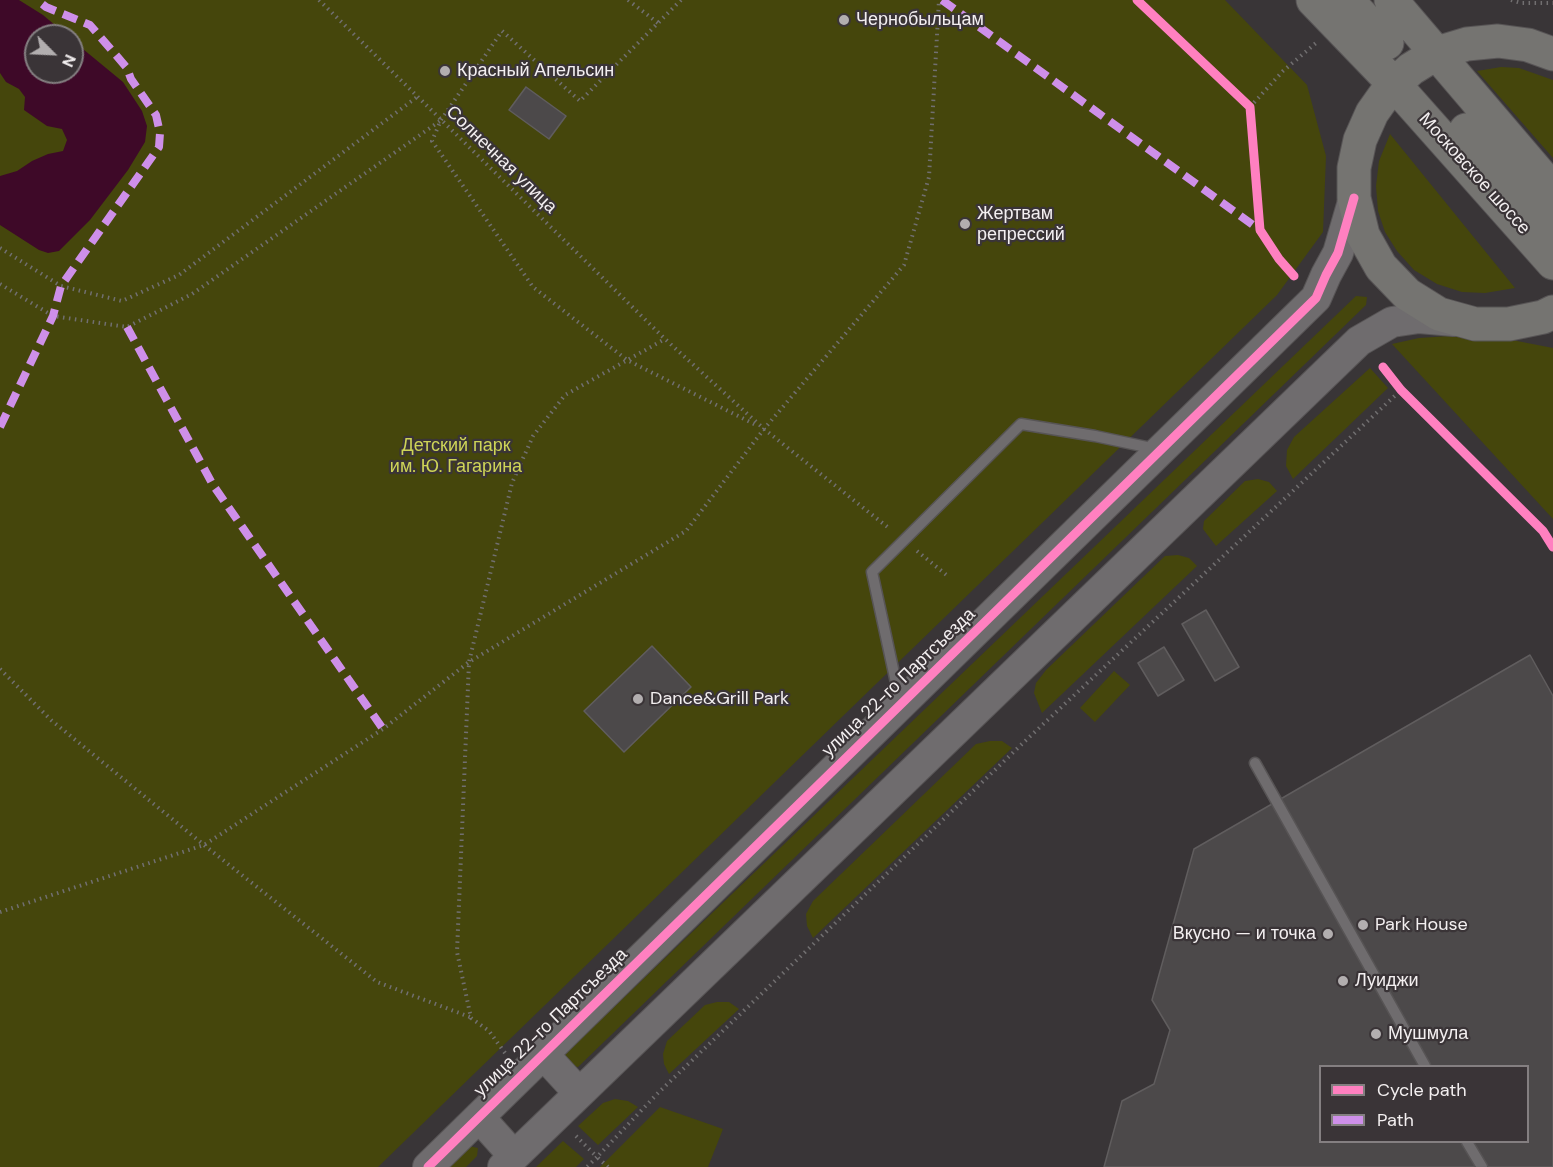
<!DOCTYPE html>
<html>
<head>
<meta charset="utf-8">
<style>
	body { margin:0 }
	#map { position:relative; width:1553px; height:1167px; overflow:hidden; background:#393537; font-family:"DM Sans",sans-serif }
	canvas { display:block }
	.legend { position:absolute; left:1319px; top:1065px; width:210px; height:78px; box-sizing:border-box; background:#3a3437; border:2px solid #847f81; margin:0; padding:8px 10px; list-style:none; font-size:18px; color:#f3eff0 }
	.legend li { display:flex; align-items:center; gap:12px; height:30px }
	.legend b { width:30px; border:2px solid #847f81 }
	.north { position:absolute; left:24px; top:24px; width:60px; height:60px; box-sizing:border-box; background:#3a3437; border:2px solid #847f81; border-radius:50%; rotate:114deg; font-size:16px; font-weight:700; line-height:24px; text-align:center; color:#f3eff0 }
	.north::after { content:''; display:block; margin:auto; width:21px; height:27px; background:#b2aeaf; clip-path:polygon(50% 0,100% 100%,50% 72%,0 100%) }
</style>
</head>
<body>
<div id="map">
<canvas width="1553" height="1167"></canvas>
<ul class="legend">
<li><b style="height:8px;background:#ff80c0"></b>Cycle path</li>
<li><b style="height:8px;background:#ce8fe9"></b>Path</li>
</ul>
<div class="north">N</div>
</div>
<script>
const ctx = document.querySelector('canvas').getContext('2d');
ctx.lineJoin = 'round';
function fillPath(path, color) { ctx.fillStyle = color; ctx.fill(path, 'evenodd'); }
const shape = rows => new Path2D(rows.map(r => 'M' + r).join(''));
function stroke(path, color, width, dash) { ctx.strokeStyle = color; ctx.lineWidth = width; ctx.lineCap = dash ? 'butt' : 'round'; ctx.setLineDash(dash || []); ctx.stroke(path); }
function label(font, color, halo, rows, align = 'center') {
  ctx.font = font + ' "DM Sans",sans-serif'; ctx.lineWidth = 4.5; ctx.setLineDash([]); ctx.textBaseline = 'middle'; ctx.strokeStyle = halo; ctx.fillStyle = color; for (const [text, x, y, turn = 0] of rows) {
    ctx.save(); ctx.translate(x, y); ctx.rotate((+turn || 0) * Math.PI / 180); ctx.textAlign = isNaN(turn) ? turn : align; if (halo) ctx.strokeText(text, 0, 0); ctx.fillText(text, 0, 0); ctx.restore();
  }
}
fillPath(shape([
	[0,0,1225,0,1307,85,1326,156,1323,232,1277,295,378,1167,0,1167],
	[36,36,72,36,72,72,36,72],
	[1501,67,1519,68,1553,80,1553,158,1477,71],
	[1390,134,1515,288,1485,293,1462,292,1437,284,1414,270,1397,251,1385,232,1378,211,1376,186,1379,161],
	[1356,296,1367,297,1366,305,578,1067,566,1065,564,1055],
	[1481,334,1553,348,1553,519,1392,344,1419,338],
	[1370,368,1388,388,1293,479,1286,466,1287,450,1294,437],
	[1258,479,1269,482,1277,491,1216,546,1203,529,1204,521,1245,481],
	[1178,555,1189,558,1197,566,1042,713,1034,693,1036,683,1046,670,1165,556],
	[1114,671,1130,685,1095,722,1080,708],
	[990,741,1002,741,1012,748,813,938,807,926,806,914,813,901,976,744],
	[717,1002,729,1002,739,1009,669,1074,664,1064,663,1054,667,1041,705,1005],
	[615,1099,628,1101,638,1107,598,1145,578,1126,603,1103],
	[660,1107,723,1129,708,1167,600,1167],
	[563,1141,584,1159,576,1167,536,1167],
	[469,1146,478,1148,477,1156,466,1167,447,1167]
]), '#45460c');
fillPath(shape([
	[0,0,19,0,43,15,68,36,36,36,36,72,72,72,72,40,123,82,142,111,147,126,145,142,128,170,90,220,59,251,48,253,39,250,0,225,0,176,17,171,32,161,48,154,63,151,67,140,62,129,47,126,24,110,25,97,19,89,6,82,0,73]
]), '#3e0928');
const building = shape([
	[526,87,566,116,549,139,509,110,526,87],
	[1206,610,1239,667,1215,681,1182,624,1206,610],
	[652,646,691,687,624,752,584,711,652,646],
	[1164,647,1184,680,1158,696,1138,663,1164,647],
	[1530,655,1553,696,1553,1167,1104,1167,1122,1101,1154,1084,1170,1030,1152,1000,1194,849,1530,655],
	[1320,1066,1528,1066,1528,1142,1320,1142,1320,1066]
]);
fillPath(building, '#4c494a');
stroke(building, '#605d5e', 1.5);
const lane = shape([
	[900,701,872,572,1021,424,1095,436,1156,449],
	[1255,763,1425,1066],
	[1467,1142,1482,1167]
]);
const secondary = shape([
	[543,1054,579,1093],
	[479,1117,514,1156],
	[428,1167,1316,298,1326,275,1338,253,1354,198],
	[503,1167,1359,341,1392,322,1419,318,1454,321]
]);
const primary = shape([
	[1313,0,1394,84,1553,263],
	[1347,0,1387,43],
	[1391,0,1553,190],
	[1553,54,1528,45,1498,41,1467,44,1437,53,1411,69,1389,89,1372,113,1360,140,1354,168,1354,198,1363,235,1381,267,1407,294,1439,314,1475,324,1509,324,1543,317,1553,312],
	[1466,130,1553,227]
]);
stroke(lane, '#575455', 13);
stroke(secondary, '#575455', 32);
stroke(primary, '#575455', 35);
stroke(shape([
	[319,0,665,339,764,429,890,529],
	[628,0,658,23],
	[681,0,580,101,502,31,441,120,432,141,533,287,627,360,758,426],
	[1137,0,1250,107,1260,230,1279,259,1294,276],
	[1511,0,1521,3,1553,3],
	[1250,107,1283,71,1316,43],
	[0,248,61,286,122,301,179,275,417,97],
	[0,284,53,316,127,327,192,294,440,121],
	[1383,367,1401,390,1543,531,1553,547],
	[917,551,949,577],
	[0,669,51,720,204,845,377,982,470,1017],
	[0,912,204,845,383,729,469,662,686,531,764,429,904,265,929,177,939,0],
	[505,1053,489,1031,471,1018,457,952,469,662,512,483,533,436,565,395,665,339],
	[576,1136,597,1157,587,1167],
	[608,1167,597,1157,657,1094,1023,743,1401,390]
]), '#716f70', 4, [1.5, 4.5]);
stroke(lane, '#6f6c6e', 10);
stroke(secondary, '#6f6c6e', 30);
stroke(primary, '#757471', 33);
stroke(shape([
	[942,0,1260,230],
	[127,327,213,485,383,729],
	[0,427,53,316,61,286,159,147,160,133,156,115,131,79,127,68,90,25,46,7,37,0]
]), '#ce8fe9', 8, [15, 8]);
stroke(shape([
	[1137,0,1250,107,1260,230,1279,259,1294,276],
	[1383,367,1401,390,1543,531,1553,547],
	[428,1167,1316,298,1326,275,1338,253,1354,198]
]), '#ff80c0', 9);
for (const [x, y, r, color] of [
	[844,20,6,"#b2aeaf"],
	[445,71,6,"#b2aeaf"],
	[965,224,6,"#b2aeaf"],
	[638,699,6,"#b2aeaf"],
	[1363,925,6,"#b2aeaf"],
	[1328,934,6,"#b2aeaf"],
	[1343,981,6,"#b2aeaf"],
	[1376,1034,6,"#b2aeaf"]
]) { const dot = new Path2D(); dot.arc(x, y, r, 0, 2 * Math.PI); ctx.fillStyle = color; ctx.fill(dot); stroke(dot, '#3a3437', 2); }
label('18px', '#f3eff0', '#3a3437', [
	["Чернобыльцам",856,20],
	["Красный Апельсин",457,71],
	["Жертвам",977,214],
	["репрессий",977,235],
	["Dance&Grill Park",650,699],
	["Park House",1375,925],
	["Вкусно — и точка",1316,934,"right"],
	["Луиджи",1355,981],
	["Мушмула",1388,1034]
], 'left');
label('18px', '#f3eff0', '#3a3437', [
	["Солнечная улица",501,160,44],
	["Московское шоссе",1474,174,48],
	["улица 22-го Партсъезда",899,683,-44],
	["улица 22-го Партсъезда",551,1023,-44]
]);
label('18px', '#ced457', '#3a3437', [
	["Детский парк",456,446],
	["им. Ю. Гагарина",456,467]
]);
</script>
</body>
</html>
